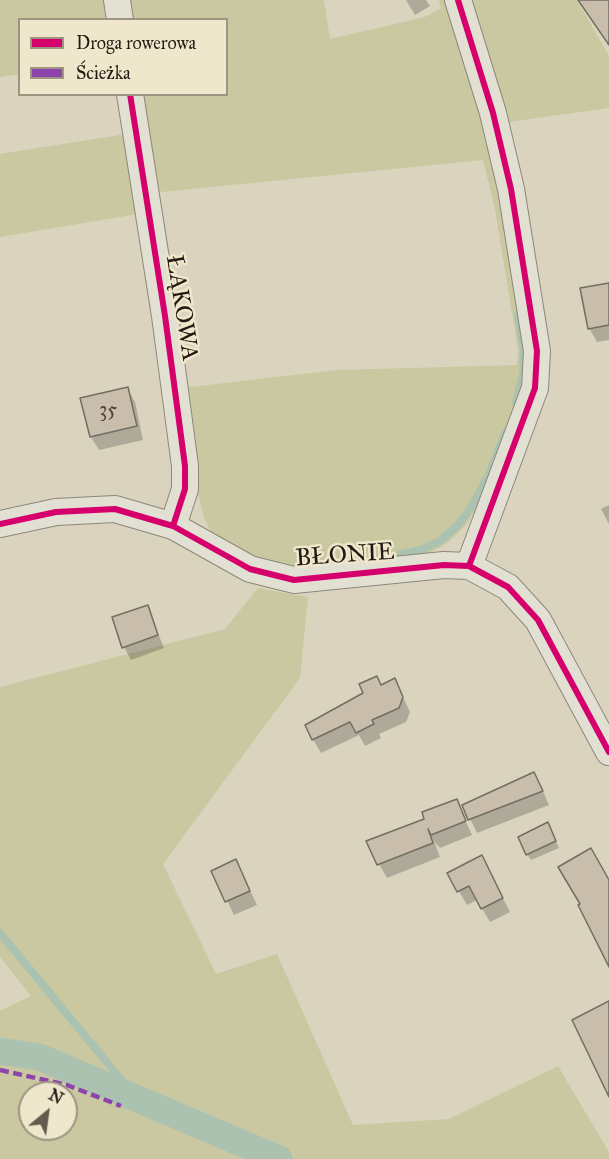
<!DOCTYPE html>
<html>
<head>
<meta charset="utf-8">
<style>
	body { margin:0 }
	#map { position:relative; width:609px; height:1159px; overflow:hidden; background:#dad4be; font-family:"IM FELL Great Primer",serif }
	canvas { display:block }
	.legend { position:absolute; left:18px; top:18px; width:210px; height:78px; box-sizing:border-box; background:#efe7cc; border:2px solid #9e9482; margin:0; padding:8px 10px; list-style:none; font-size:18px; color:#241813 }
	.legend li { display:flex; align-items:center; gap:12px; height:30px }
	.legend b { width:30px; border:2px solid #9e9482 }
	.north { position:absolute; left:18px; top:1081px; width:60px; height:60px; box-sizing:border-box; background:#efe7cc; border:2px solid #9e9482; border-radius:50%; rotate:29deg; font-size:16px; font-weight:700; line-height:24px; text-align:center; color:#241813 }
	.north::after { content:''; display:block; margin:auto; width:21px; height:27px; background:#645a4f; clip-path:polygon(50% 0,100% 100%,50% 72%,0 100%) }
</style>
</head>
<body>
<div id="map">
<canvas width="609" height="1159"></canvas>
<ul class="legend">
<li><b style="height:8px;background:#d6006c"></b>Droga rowerowa</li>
<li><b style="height:8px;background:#8e44ad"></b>Ścieżka</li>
</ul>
<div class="north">N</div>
</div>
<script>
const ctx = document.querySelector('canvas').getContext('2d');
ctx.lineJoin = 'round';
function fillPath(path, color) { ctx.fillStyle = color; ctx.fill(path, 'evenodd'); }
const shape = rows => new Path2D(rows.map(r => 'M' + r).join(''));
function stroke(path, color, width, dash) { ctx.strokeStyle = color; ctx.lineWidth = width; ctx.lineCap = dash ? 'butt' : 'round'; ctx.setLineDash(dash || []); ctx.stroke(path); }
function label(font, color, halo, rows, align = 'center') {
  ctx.font = font + ' "IM FELL Great Primer",serif'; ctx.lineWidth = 5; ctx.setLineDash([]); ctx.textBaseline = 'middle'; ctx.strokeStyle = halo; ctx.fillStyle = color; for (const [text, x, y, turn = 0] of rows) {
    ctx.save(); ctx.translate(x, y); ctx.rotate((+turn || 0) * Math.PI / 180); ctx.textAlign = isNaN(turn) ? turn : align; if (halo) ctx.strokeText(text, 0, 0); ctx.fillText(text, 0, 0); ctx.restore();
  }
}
fillPath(shape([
	[0,0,103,0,107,19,20,20,19,74,0,77],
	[124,0,324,0,330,39,425,17,441,8,439,0,451,0,481,89,525,317,523,394,481,500,468,523,449,542,428,554,282,569,257,561,214,537,204,518,198,494,182,388,337,370,517,365,518,350,495,209,483,160,151,193,137,95,226,94,226,20,127,19],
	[470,0,577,0,609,56,609,108,508,122],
	[126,134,138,214,0,237,0,154],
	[258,588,308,597,300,678,163,864,216,974,277,954,353,1125,449,1119,558,1066,609,1152,609,1159,0,1159,0,1011,31,996,0,957,0,687,225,629],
	[30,1093,66,1093,66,1129,30,1129]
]), '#c9c8a0');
fillPath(shape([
	[406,0,426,0,430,6,415,15],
	[609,284,609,340,597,342,589,328],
	[127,388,135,402,143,440,99,450,91,437],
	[609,505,609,524,601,509],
	[147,606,164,648,131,660,124,647],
	[395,680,410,712,406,722,379,734,381,738,365,746,359,735,321,753,313,739,381,686],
	[541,787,549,805,477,833,464,806],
	[456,801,472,835,440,848,434,841,440,857,387,878,379,864,426,820],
	[551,830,559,848,531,860,527,854],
	[236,861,257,905,234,915,213,871],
	[489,871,510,912,490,922,477,900,467,905,449,874]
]), '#0003');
stroke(shape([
	[516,402,523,375,524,349,518,315],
	[401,554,421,550,440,541,459,524,472,506,490,472,505,433],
	[0,933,137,1099]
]), '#abc2b1', 8);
stroke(shape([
	[0,1051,39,1057,279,1159]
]), '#abc2b1', 27);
const building = shape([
	[578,0,609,0,609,45,578,0],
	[609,283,609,325,588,329,580,288,609,283],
	[128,387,137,426,90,437,80,398,128,387],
	[148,605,158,635,122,648,112,617,148,605],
	[377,676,381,685,395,678,403,697,399,708,372,720,374,724,356,733,350,722,312,740,305,725,363,693,359,684,377,676],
	[534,772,543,791,468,820,462,805,534,772],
	[457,799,466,821,431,835,428,829,433,843,377,865,366,841,424,819,422,812,457,799],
	[548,822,556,841,526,855,518,837,548,822],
	[591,848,609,880,609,967,578,905,580,904,558,867,591,848],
	[482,855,503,898,481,909,469,886,457,892,447,873,482,855],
	[236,859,250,891,225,902,211,871,236,859],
	[609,1001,609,1097,572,1020,609,1001]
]);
fillPath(building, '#c9bdab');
stroke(building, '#736e63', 1.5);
const street = shape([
	[117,0,120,20],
	[458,0,493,113,511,189,537,351,535,388,469,566],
	[130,94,165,316,185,466,185,489,173,526],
	[0,524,56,512,115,509,173,526,250,569,294,580,444,565,469,566,508,587,538,620,609,752]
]);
stroke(street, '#8c877a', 28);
stroke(street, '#e2dfd3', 26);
stroke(shape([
	[0,1070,67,1085,121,1106]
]), '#8e44ad', 4.5, [9, 4.5]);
stroke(shape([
	[458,0,493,113,511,189,537,351,535,388,469,566],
	[130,94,165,316,185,466,185,489,173,526],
	[0,524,56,512,115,509,173,526,250,569,294,580,444,565,469,566,508,587,538,620,609,752]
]), '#d6006c', 6);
label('21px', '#4e423a', null, [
	["35",108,411]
]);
label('24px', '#241813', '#efe7cc', [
	["ŁĄKOWA",181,308,81],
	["BŁONIE",345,556,-4]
]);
</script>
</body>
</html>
